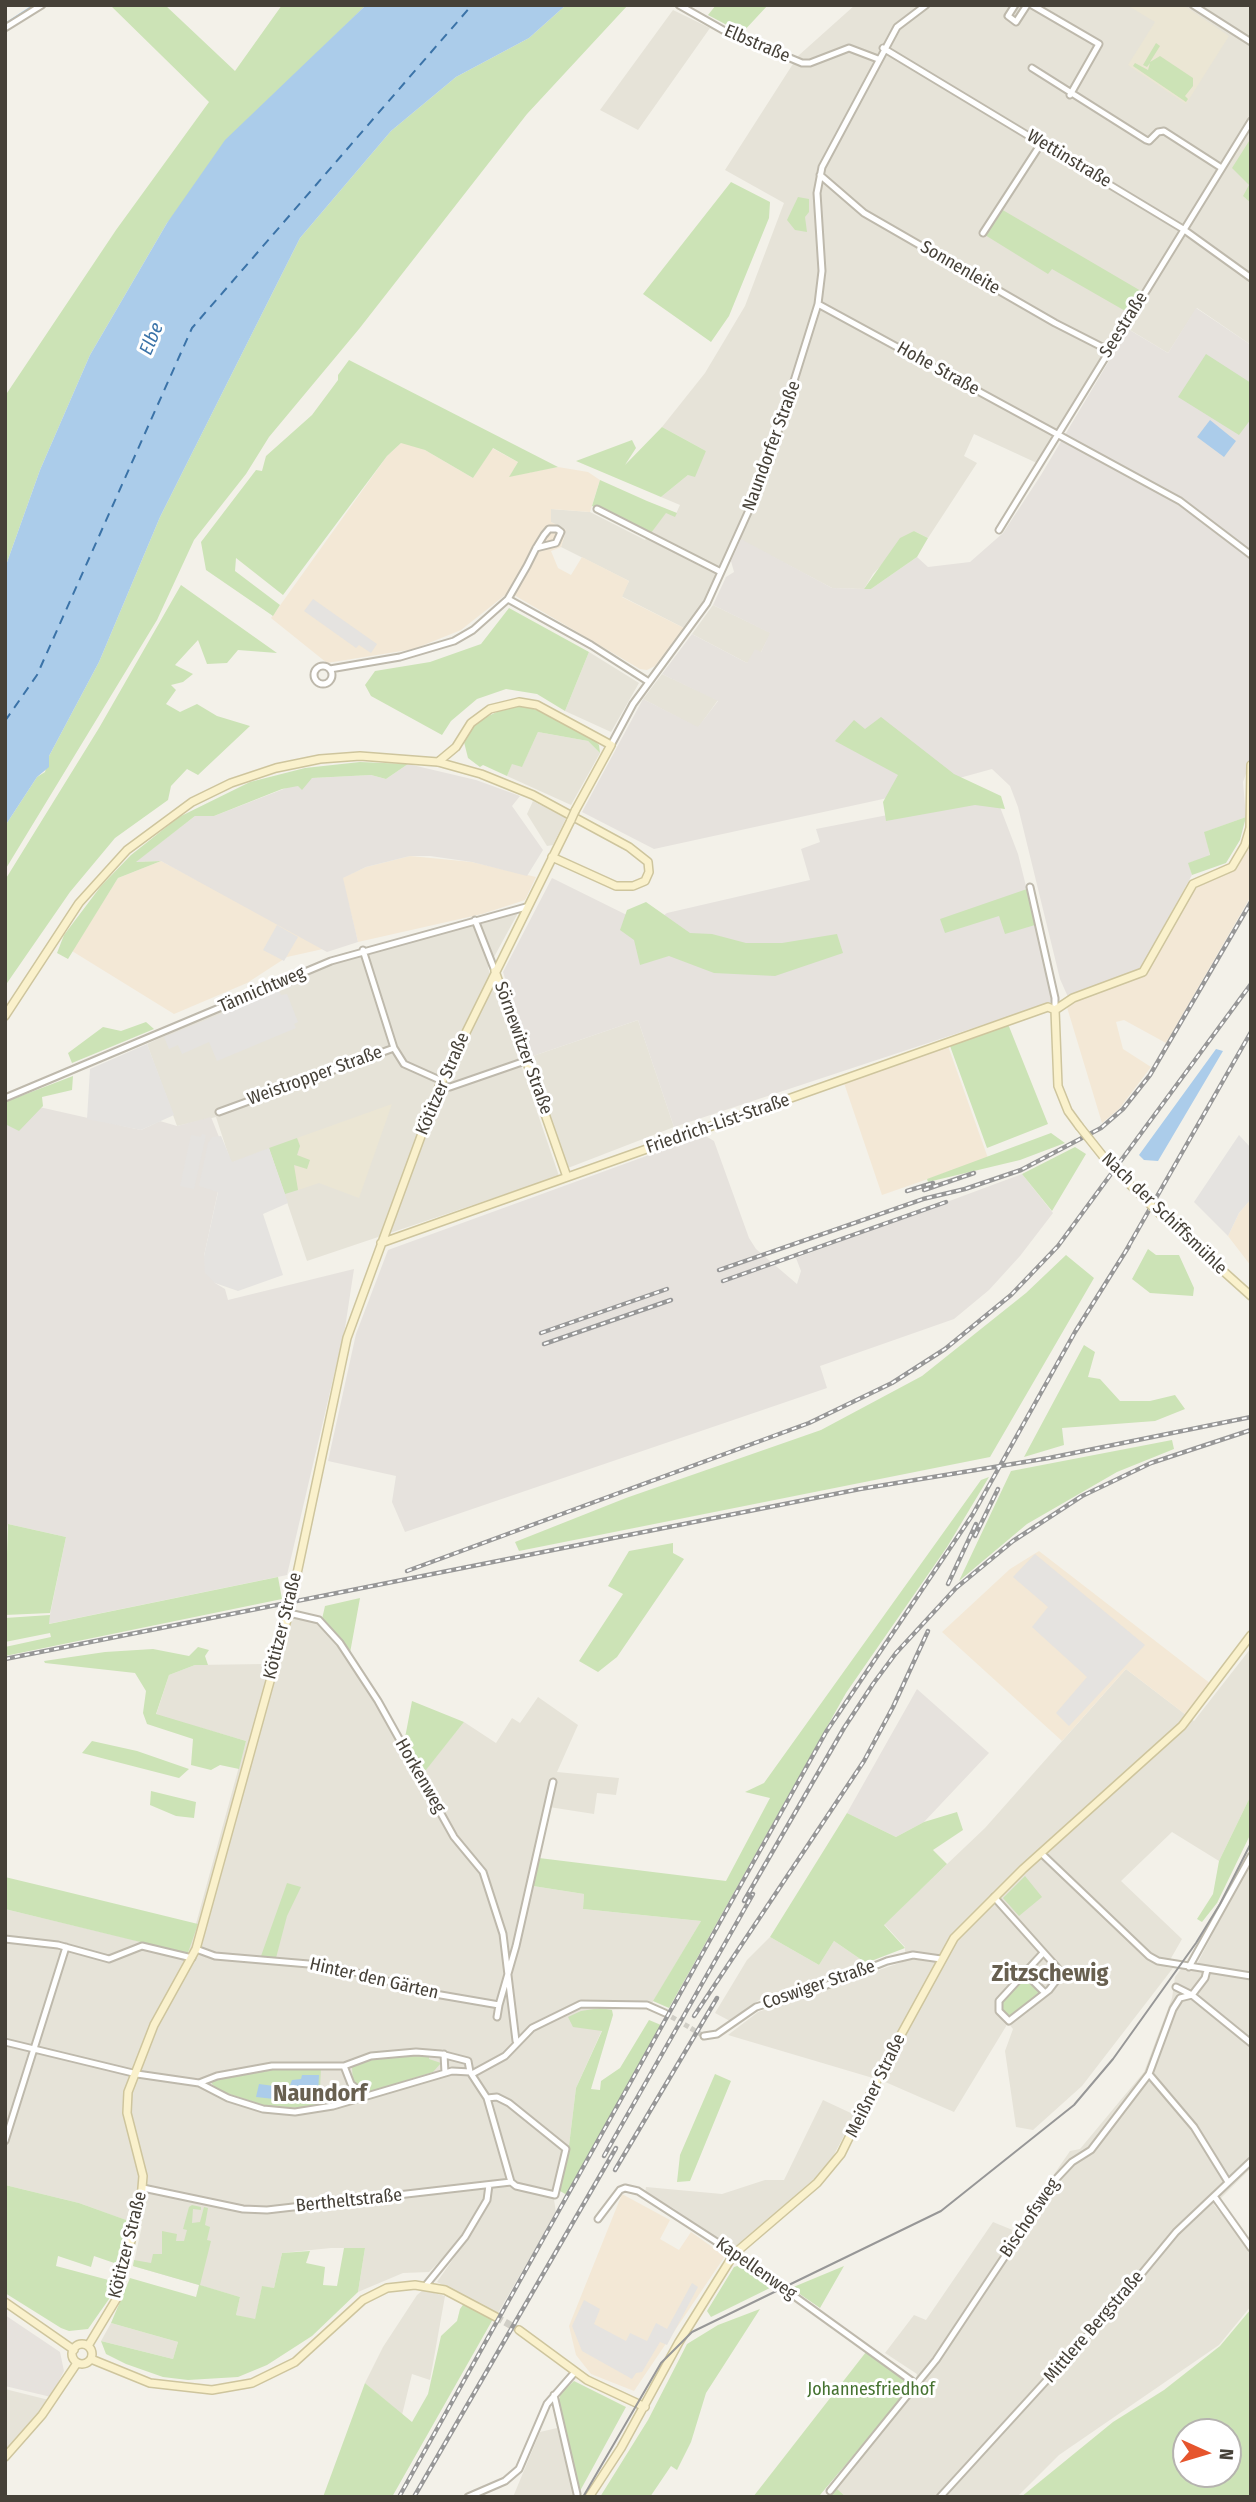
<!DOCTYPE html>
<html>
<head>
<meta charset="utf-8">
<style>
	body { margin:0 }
	#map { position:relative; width:1256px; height:2502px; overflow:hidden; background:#f3f1e9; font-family:"Fira Sans Condensed",sans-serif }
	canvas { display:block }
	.frame { position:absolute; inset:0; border:7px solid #464138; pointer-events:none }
	.north { position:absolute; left:1172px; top:2418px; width:70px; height:70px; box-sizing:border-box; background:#fff; border:2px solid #b5b3af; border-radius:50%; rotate:94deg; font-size:19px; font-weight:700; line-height:28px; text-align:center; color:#464138 }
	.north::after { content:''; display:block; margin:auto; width:24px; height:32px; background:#e6552d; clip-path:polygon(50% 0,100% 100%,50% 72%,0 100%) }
</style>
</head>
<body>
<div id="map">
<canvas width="1256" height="2502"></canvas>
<div class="frame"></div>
<div class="north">N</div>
</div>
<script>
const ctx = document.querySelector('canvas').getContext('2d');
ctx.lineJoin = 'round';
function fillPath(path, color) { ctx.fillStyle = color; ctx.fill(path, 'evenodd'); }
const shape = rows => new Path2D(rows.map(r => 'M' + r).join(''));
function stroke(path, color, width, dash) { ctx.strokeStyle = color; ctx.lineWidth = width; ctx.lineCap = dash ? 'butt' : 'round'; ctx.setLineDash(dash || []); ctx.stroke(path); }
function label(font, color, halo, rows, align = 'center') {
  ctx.font = font + ' "Fira Sans Condensed",sans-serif'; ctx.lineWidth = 6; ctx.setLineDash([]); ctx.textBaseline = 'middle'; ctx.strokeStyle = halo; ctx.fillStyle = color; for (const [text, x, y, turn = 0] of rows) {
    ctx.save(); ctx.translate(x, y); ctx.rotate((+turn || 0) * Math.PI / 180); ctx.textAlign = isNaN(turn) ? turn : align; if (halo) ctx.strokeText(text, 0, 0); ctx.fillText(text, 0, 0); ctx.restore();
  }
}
fillPath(shape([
	[855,5,1251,5,1251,345,1197,308,1168,353,1120,324,1039,464,974,434,964,456,977,463,928,538,914,531,873,574,864,589,832,588,735,537,708,602,684,628,621,596,629,581,561,547,566,530,551,522,551,509,590,512,645,540,666,512,675,516,680,505,661,497,688,475,706,451,662,427,705,373,745,306,784,203,725,170,798,56],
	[673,10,710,28,638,130,600,110],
	[713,605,771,633,761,652,747,663,692,634],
	[589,652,639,683,611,732,565,711],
	[662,674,718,700,698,728,643,699],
	[538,732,588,741,600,753,571,805,507,776,512,763,522,766],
	[533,801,566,818,553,845,547,846,527,814],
	[518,913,488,968,559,1176,307,1261,269,1149,231,1163,216,1117,177,1126,147,1044,344,953],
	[638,1020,674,1127,568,1168,530,1057],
	[293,1616,315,1621,326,1628,422,1774,464,1722,496,1743,512,1718,520,1723,538,1697,578,1725,557,1772,619,1778,616,1795,597,1793,594,1814,549,1807,533,1886,584,1894,583,1909,701,1921,650,2007,611,2010,576,2088,568,2154,554,2199,556,2213,498,2313,437,2282,458,2252,454,2247,429,2272,403,2273,358,2292,365,2248,331,2248,282,2253,274,2288,262,2287,255,2320,236,2315,240,2297,133,2266,142,2226,79,2203,5,2185,5,1909,188,1953,246,1741,156,1715,169,1675,195,1665,264,1664,277,1668],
	[1251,1648,1251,1795,1219,1861,1172,1832,1121,1881,1182,1939,1166,1967,1173,1968,1082,2086,1033,2130,1016,2127,1005,2051,1013,2029,1008,2023,954,2112,883,2081,728,2035,758,2012,905,1961,905,1947,884,1924,985,1828,1126,1669,1194,1721],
	[1251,1860,1251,2168,1214,2205,1251,2250,1251,2306,1219,2345,1059,2455,1017,2497,846,2497,835,2487,915,2383,917,2374,885,2353,914,2315,926,2320,993,2222,1015,2231,1070,2151,1080,2149,1144,2072,1172,1998,1175,1977,1181,1969,1196,1966],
	[770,1937,819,1965,834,1941,866,1963,847,1973,780,1996,762,1998,730,2021,715,2013,747,1960],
	[823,2100,855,2115,829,2164,805,2189,732,2249,673,2208,645,2193,646,2187,722,2194,765,2180,784,2180],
	[423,2290,445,2296,430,2380,412,2374,402,2415,365,2383,383,2347,417,2295],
	[111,2323,178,2342,173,2359,101,2341],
	[5,2389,49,2400,5,2451],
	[557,2428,576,2497,513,2497,540,2432]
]), '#e6e3d8');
fillPath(shape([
	[402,442,425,450,473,478,492,448,518,462,510,476,558,467,588,472,600,480,590,512,551,509,551,522,566,530,561,547,551,551,558,568,571,575,582,557,629,581,622,597,684,628,655,666,647,670,640,669,509,592,461,630,414,649,327,663,271,618,387,456],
	[1251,841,1251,896,1166,1043,1124,1020,1116,1022,1123,1049,1151,1067,1119,1109,1102,1123,1066,1004,1145,973,1195,887,1205,879,1221,876,1237,867],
	[410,856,472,862,536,877,525,900,482,914,358,942,342,878,366,867],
	[161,861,280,924,323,949,287,957,247,983,174,1014,72,951,118,878],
	[948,1046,988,1158,882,1195,844,1083],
	[1251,1199,1251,1266,1228,1236,1239,1213],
	[1039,1551,1211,1684,1186,1715,1126,1669,1062,1741,942,1632,1010,1569],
	[622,2194,670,2220,660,2239,679,2250,691,2232,725,2256,634,2391,591,2374,576,2355,569,2326]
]), '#f3e8d6');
fillPath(shape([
	[1196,308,1251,345,1251,760,1243,782,1246,817,1205,832,1210,856,1189,863,1192,875,1138,973,1068,997,1060,979,1018,807,1010,786,992,769,883,799,654,849,582,812,643,699,698,727,718,701,662,674,692,634,747,663,755,649,761,652,770,633,713,605,726,577,734,572,731,561,741,539,832,588,871,589,917,557,928,567,970,562,1003,533,1041,475,1128,329,1168,353],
	[408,764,476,780,520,796,512,806,543,850,527,876,472,862,430,856,410,856,366,867,343,878,358,942,327,952,161,861,135,862,195,816,214,816,312,778,371,775,386,779],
	[995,794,1018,854,1054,999,1049,1003,674,1127,638,1020,530,1057,503,972,552,878,649,926,667,913,810,880,801,849,820,842,816,829],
	[26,1104,141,1130,160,1121,177,1126,211,1117,219,1137,218,1191,204,1256,215,1283,225,1289,228,1300,354,1269,345,1328,287,1575,48,1624,66,1537,8,1524,5,1533,5,1113],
	[704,1135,714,1141,749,1238,756,1249,797,1284,801,1271,796,1258,1022,1174,1053,1213,1020,1256,989,1290,954,1319,820,1366,827,1388,405,1532,392,1502,396,1476,328,1461,356,1334,388,1250],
	[917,1689,989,1753,924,1822,896,1837,847,1813],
	[5,2315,60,2352,64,2371,51,2397,5,2386]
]), '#e6e2dd');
fillPath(shape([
	[1127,5,1183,5,1229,36,1186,104,1128,65,1155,22],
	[392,1104,359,1198,319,1183,298,1190,293,1172,300,1146,297,1138]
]), '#ebe6d4');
fillPath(shape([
	[110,5,165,5,235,71,282,5,366,5,299,71,167,223,90,355,40,470,5,568,5,396,116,230,209,102],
	[566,5,628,5,527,114,359,329,269,437,246,474,194,540,157,620,5,870,5,826,37,777,45,772,49,756,99,662,160,517,300,238,391,131,456,77,529,38],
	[716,5,768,5,742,33,708,15],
	[1156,43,1160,46,1150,62,1160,56,1193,78,1193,86,1185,96,1188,99,1186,102,1133,66,1135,63,1148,70,1150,63,1147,67,1143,65],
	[1251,138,1251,203,1243,196,1249,185,1232,168],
	[731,182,770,202,769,218,729,316,711,342,643,294],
	[798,197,809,199,809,212,805,217,807,232,795,230,787,220],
	[1001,209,1141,291,1127,312,1052,269,1048,274,985,235],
	[1206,354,1251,383,1251,419,1239,435,1178,397],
	[349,360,558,467,509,477,518,462,493,448,473,478,425,450,401,443,387,456,283,595,236,558,235,571,280,605,273,616,206,570,201,542,256,470,262,471,266,456,312,415,338,380,338,375],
	[662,427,706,451,695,477,688,475,661,497,576,461,632,440,636,448,625,465],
	[600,480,647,501,677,513,675,517,666,513,651,533,592,506],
	[914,531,928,538,917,557,871,589,864,589,900,538],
	[181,585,277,653,238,650,227,663,207,664,198,640,175,665,193,674,183,682,171,685,176,690,166,704,180,712,197,704,217,716,250,726,198,775,187,769,171,786,168,800,115,838,70,892,5,986,5,880,99,728],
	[509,608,589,652,565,711,537,694,506,689,477,699,451,721,442,735,371,696,365,685,375,671,430,662,481,644],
	[525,706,556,717,592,737,599,745,600,753,588,741,538,732,522,767,512,764,507,776,483,765,480,767,468,758,464,742,476,722,507,707],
	[881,717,954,774,1001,796,1005,809,975,805,886,821,883,802,898,775,835,741,854,720,865,729],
	[360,762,408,764,386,779,371,775,312,778,302,790,298,786,282,789,214,816,195,816,136,862,161,861,118,878,68,959,57,953,64,935,101,886,131,855,179,817,250,782,305,768],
	[1246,817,1240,840,1226,863,1192,875,1188,863,1210,855,1204,832],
	[1027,889,1035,925,1005,934,999,916,945,933,940,919],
	[646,902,690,933,712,934,746,943,782,943,837,934,843,953,775,976,714,973,669,956,640,965,634,940,620,930,627,910],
	[146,1022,154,1029,72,1063,68,1053,103,1027,121,1031],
	[1008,1024,1048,1124,987,1148,950,1046],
	[73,1076,72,1090,42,1097,43,1106,19,1131,5,1124,5,1102],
	[1051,1133,1065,1143,1020,1160,928,1182,927,1179],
	[297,1138,300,1146,297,1155,310,1160,307,1169,294,1165,298,1190,285,1194,269,1148],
	[1075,1147,1086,1154,1052,1211,1022,1174],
	[1148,1249,1156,1255,1179,1255,1194,1288,1193,1296,1150,1293,1132,1279],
	[1066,1255,1094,1278,990,1457,519,1551,515,1542,626,1498,821,1430,922,1376,1026,1293],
	[1084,1345,1095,1352,1088,1377,1100,1379,1120,1401,1150,1401,1175,1395,1185,1409,1155,1421,1062,1428,1064,1445,1024,1457],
	[1172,1440,1174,1449,1117,1472,1027,1524,959,1581,1011,1471],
	[989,1477,947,1547,846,1693,669,2008,653,2001,701,1921,583,1909,584,1894,533,1886,539,1858,726,1881,770,1798,745,1792,764,1783,981,1480],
	[8,1524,66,1537,50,1613,5,1615],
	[673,1543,673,1553,684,1559,617,1657,598,1672,579,1661,623,1594,608,1586,629,1551],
	[278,1577,282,1599,5,1656,5,1647,51,1637,50,1633,5,1642,5,1618,50,1615,49,1624],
	[360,1598,350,1653,322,1619,325,1606],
	[198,1647,209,1650,205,1656,208,1665,195,1665,169,1675,156,1714,246,1741,239,1769,220,1765,211,1770,191,1765,193,1739,147,1724,143,1713,146,1691,135,1673,45,1663,44,1661,105,1652,153,1649,189,1656],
	[412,1701,464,1722,422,1775,404,1743],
	[92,1741,137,1751,189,1769,179,1778,82,1753],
	[151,1791,196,1802,194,1818,176,1816,150,1805],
	[1251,1795,1251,1833,1217,1903,1202,1922,1197,1919,1213,1894,1219,1861],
	[957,1812,963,1830,933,1850,947,1864,884,1925,905,1948,866,1963,834,1941,819,1965,770,1937,847,1813,896,1837,924,1822],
	[1025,1876,1042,1897,1019,1916,1003,1898],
	[5,1877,59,1890,198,1924,188,1953,132,1940,5,1909],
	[287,1883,301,1887,287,1916,276,1958,261,1956],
	[1024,1979,1040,1993,1008,2019,1000,2008,1000,2003],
	[600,2008,612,2010,613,2015,591,2089,600,2090,601,2081,620,2068,649,2020,661,2025,567,2195,560,2191,559,2181,568,2154,576,2088,602,2031,573,2027,568,2017,581,2011],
	[429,2055,429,2059,441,2063,433,2072,365,2093,353,2084,352,2067,358,2063,376,2058],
	[295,2067,321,2068,320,2089,325,2090,329,2102,305,2108,267,2106,220,2091,212,2084,212,2081,233,2075],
	[715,2074,731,2081,690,2181,677,2182,680,2155],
	[5,2185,79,2203,129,2221,120,2265,94,2256,91,2267,58,2256,56,2266,116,2282,109,2299,88,2329,69,2331,61,2328,5,2293],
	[192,2205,201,2207,201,2210,193,2209,192,2223,200,2222,204,2207,208,2208,205,2225,210,2227,207,2240,211,2241,200,2285,240,2297,236,2315,255,2319,262,2286,274,2288,282,2253,310,2251,306,2263,325,2267,323,2285,337,2286,344,2248,365,2248,358,2292,312,2336,267,2365,238,2377,188,2380,163,2377,126,2364,106,2354,101,2341,173,2359,178,2342,111,2323,130,2278,196,2297,199,2285,133,2266,134,2260,151,2263,153,2254,162,2254,162,2231,177,2234,176,2241,184,2241,187,2230,183,2229,189,2207],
	[743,2264,776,2285,711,2317,707,2311,734,2267],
	[844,2266,820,2308,791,2288],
	[465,2302,493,2319,392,2497,323,2497,365,2383,412,2422,428,2394,441,2336,457,2321,460,2309],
	[760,2309,706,2393,691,2442,677,2470,671,2466,650,2497,600,2497,648,2420,687,2344,718,2325],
	[1251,2309,1251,2497,1021,2497,1113,2422,1164,2390,1220,2346],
	[1228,2432,1228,2474,1186,2474,1186,2432],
	[866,2352,904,2378,912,2386,820,2495,826,2497,835,2487,846,2497,753,2497],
	[574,2381,626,2407,580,2491,559,2402,560,2394]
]), '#cce3b6');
fillPath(shape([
	[313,599,377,644,371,653,359,645,356,648,304,611],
	[277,925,298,937,284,961,263,950],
	[279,990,281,995,287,994,298,1022,294,1024,296,1028,217,1061,209,1042,182,1054,178,1045,169,1049,164,1037],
	[147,1044,174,1115,141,1130,87,1119,90,1069],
	[202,1134,206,1135,194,1189,180,1186,191,1135,201,1137],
	[1239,1135,1251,1148,1251,1199,1239,1213,1228,1236,1194,1202],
	[221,1136,232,1162,269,1148,288,1203,263,1214,283,1275,238,1291,215,1283,205,1273,204,1256,218,1192,199,1186,208,1143,212,1137],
	[1035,1554,1145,1645,1069,1726,1056,1713,1087,1677,1032,1627,1048,1607,1013,1577],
	[692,2283,698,2287,667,2345,660,2342,642,2372,636,2373,632,2379,582,2351,572,2326,584,2300,600,2309,594,2324,626,2341,630,2333,647,2341,656,2323,667,2329]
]), '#e5e3e0');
fillPath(shape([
	[366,5,566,5,529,38,456,77,391,131,300,238,160,517,99,662,49,756,49,767,37,777,5,826,5,568,40,470,90,355,167,223,225,140],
	[1210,420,1236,441,1224,457,1197,437],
	[1216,1049,1223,1051,1158,1161,1144,1160,1139,1155],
	[302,2075,319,2075,318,2094,292,2101,256,2097,259,2084,289,2088,292,2080,301,2079]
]), '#abccea');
stroke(shape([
	[5,24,34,5]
]), '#abccea', 2);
stroke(shape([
	[5,721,37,675,192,328,472,5]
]), '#3b73a8', 2, [9, 7]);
stroke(shape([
	[665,2013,704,2036]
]), '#d0cec6', 5, [5, 2.5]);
stroke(shape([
	[496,2317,519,2330]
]), '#d0cec6', 7, [7, 3.5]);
const street = shape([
	[679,5,723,30,802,63,810,63,849,48,878,59],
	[1015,5,1008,16,1016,22,1027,5],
	[1032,5,1099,44,1070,95],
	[1193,5,1251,42],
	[5,28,42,5],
	[883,48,1183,229,1251,278],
	[1032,68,1146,140,1149,141,1158,132,1164,131,1220,167],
	[820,175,864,213,1055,323,1108,350],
	[983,233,1042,142],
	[818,304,1180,501,1251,555],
	[597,509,721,572],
	[999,530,1251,121],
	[508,599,591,645,649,682],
	'314 675a9 9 0 1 1 18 0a9 9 0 1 1-18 0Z',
	[330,669,400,657,454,641,473,630,508,599,527,566,536,548,544,535,549,529,557,529,561,532,556,543,536,548],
	[611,745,633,704,707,603,764,477,818,304,822,271,817,193,822,167,897,27,926,5],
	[1030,887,1055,998,1055,1010],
	[475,920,495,971],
	[363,950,394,1048],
	[439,1087,450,1087,528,1060],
	[5,1098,331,961,526,907],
	[219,1112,394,1048,404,1064,442,1081],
	[289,1613,319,1620,340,1643,378,1701,454,1837,483,1872,503,1934,516,2041],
	[1041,1853,1149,1956,1158,1961,1251,1976],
	[994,1897,1062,1973,1049,1990,1009,2021,999,2011,999,2001,1043,1953],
	[5,1939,58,1945,109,1959,142,1946,192,1958],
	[196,1949,215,1956,332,1966,435,1994,499,2005,497,2017],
	[1189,1967,1251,1856],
	[1026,1974,1045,1993],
	[1176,1987,1192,1995,1251,2043],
	[499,2005,516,1946,553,1782],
	[704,2036,717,2034,756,2007,827,1985,887,1961,913,1955,941,1959],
	[5,2042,137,2074,199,2083,228,2098,263,2109,295,2112,333,2106,452,2071,470,2072],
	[444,2054,445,2073],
	[344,2066,351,2084,366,2096],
	[472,2074,505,2056,532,2028,581,2004,647,2005,665,2013],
	[1149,2074,1194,2127,1228,2182],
	[199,2083,217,2076,272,2066,344,2066,371,2056,416,2052,441,2054,468,2061,470,2072,487,2098,511,2182],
	[5,2141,66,1947],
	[143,2188,243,2209,267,2210,511,2182,516,2186,555,2195,566,2149,509,2103,497,2097,487,2098],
	[1214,2196,1251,2248],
	[598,2219,620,2190,625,2188,638,2191,740,2257,916,2384],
	[426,2285,465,2237,487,2200,489,2185],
	[554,2395,577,2494],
	[830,2491,936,2360,1057,2178,1072,2162,1091,2150,1149,2074,1173,2009,1180,1998,1192,1995,1205,1978,1207,1970],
	[468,2497,505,2481,519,2469,547,2404,575,2372],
	[940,2497,1119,2301,1176,2232,1251,2161]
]);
const secondary = shape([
	[438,762,456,747,471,723,490,709,519,702,537,705,611,745,575,811],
	[495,971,567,1177],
	[1055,1010,1073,998,1143,972,1193,884,1232,867,1245,845,1250,828,1251,765],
	[1055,1010,1058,1086,1068,1111,1079,1126],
	[5,1016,79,903,127,850,192,802,231,783,276,768,320,759,360,756,438,762,481,774,533,795,629,847,648,862,649,872,645,881,633,886,616,886,552,857],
	[1163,1217,1251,1296],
	[381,1243,1048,1007,1055,1010],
	[5,2302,74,2350],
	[519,2330,587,2380,645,2407],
	'72 2354a10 10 0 1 1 20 0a10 10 0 1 1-20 0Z',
	[88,2346,117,2298,141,2200,143,2176,127,2113,128,2092,154,2025,196,1949,288,1616,347,1338,439,1087,571,820],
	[91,2359,150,2383,212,2390,252,2383,295,2362,363,2300,387,2288,415,2285,445,2290,496,2317],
	[5,2457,42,2415,77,2363],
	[589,2497,621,2448,679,2342,734,2254,817,2183,841,2154,886,2062,954,1938,1023,1869,1182,1726,1251,1635]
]);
stroke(street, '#beb9ac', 9);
stroke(secondary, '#cec59d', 10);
stroke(street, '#fff', 5);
stroke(secondary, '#faf1cc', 7);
stroke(shape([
	[583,2497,661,2363,692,2332,941,2211,1074,2105,1113,2059,1196,1943,1220,1904,1251,1843]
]), '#979797', 2);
const rail = shape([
	[924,1190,974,1173],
	[907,1191,933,1183],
	[1124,1254,1251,1032],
	[719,1270,923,1199,965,1189,1021,1170,1101,1128,1123,1109,1150,1075,1251,902],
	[723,1281,946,1202],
	[541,1333,667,1289],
	[544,1344,671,1300],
	[975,1536,998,1489],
	[407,1571,809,1423,892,1383,945,1349,1011,1295,1058,1246,1251,984],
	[948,1584,976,1524],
	[5,1659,860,1489,1049,1458,1251,1417],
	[744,1901,844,1728,873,1684,896,1653,956,1588,1013,1541,1082,1496,1151,1463,1251,1430],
	[694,2016,864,1761,893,1707,928,1631],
	[604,2156,753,1894],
	[615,2170,717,1998],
	[399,2497,826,1732,973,1514,1075,1332,1129,1246],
	[414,2497,616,2148]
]);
stroke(rail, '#979797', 4.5);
stroke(rail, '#fff', 2, [5]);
const secondaryBridge = shape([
	[571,820,575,811],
	[1079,1126,1110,1165,1163,1217]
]);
stroke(secondaryBridge, '#cec59d', 10, []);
stroke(secondaryBridge, '#faf1cc', 7);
label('18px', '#464138', '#fff', [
	["Elbstraße",757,44,23],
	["Wettinstraße",1069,159,31],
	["Sonnenleite",960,268,30],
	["Seestraße",1124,325,-58],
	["Hohe Straße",938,369,29],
	["Naundorfer Straße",772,446,-70],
	["Tännichtweg",262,990,-23],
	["Sörnewitzer Straße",523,1048,70],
	["Weistropper Straße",315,1076,-20],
	["Kötitzer Straße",443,1084,-67],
	["Friedrich-List-Straße",718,1124,-19],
	["Nach der Schiffsmühle",1164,1214,44],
	["Kötitzer Straße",283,1626,-76],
	["Horkenweg",420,1776,60],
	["Hinter den Gärten",374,1979,13],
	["Coswiger Straße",819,1985,-19],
	["Meißner Straße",876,2086,-64],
	["Bertheltstraße",349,2201,-6],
	["Bischofsweg",1030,2218,-56],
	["Kötitzer Straße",128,2245,-76],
	["Kapellenweg",756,2269,35],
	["Mittlere Bergstraße",1094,2327,-49]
]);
label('18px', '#457230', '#fff', [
	["Johannesfriedhof",871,2390]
]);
label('italic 19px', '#3b73a8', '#fff', [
	["Elbe",152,339,-67]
]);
label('bold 24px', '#686050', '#fff', [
	["Zitzschewig",1050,1974],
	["Naundorf",320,2094]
]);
</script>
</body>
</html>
